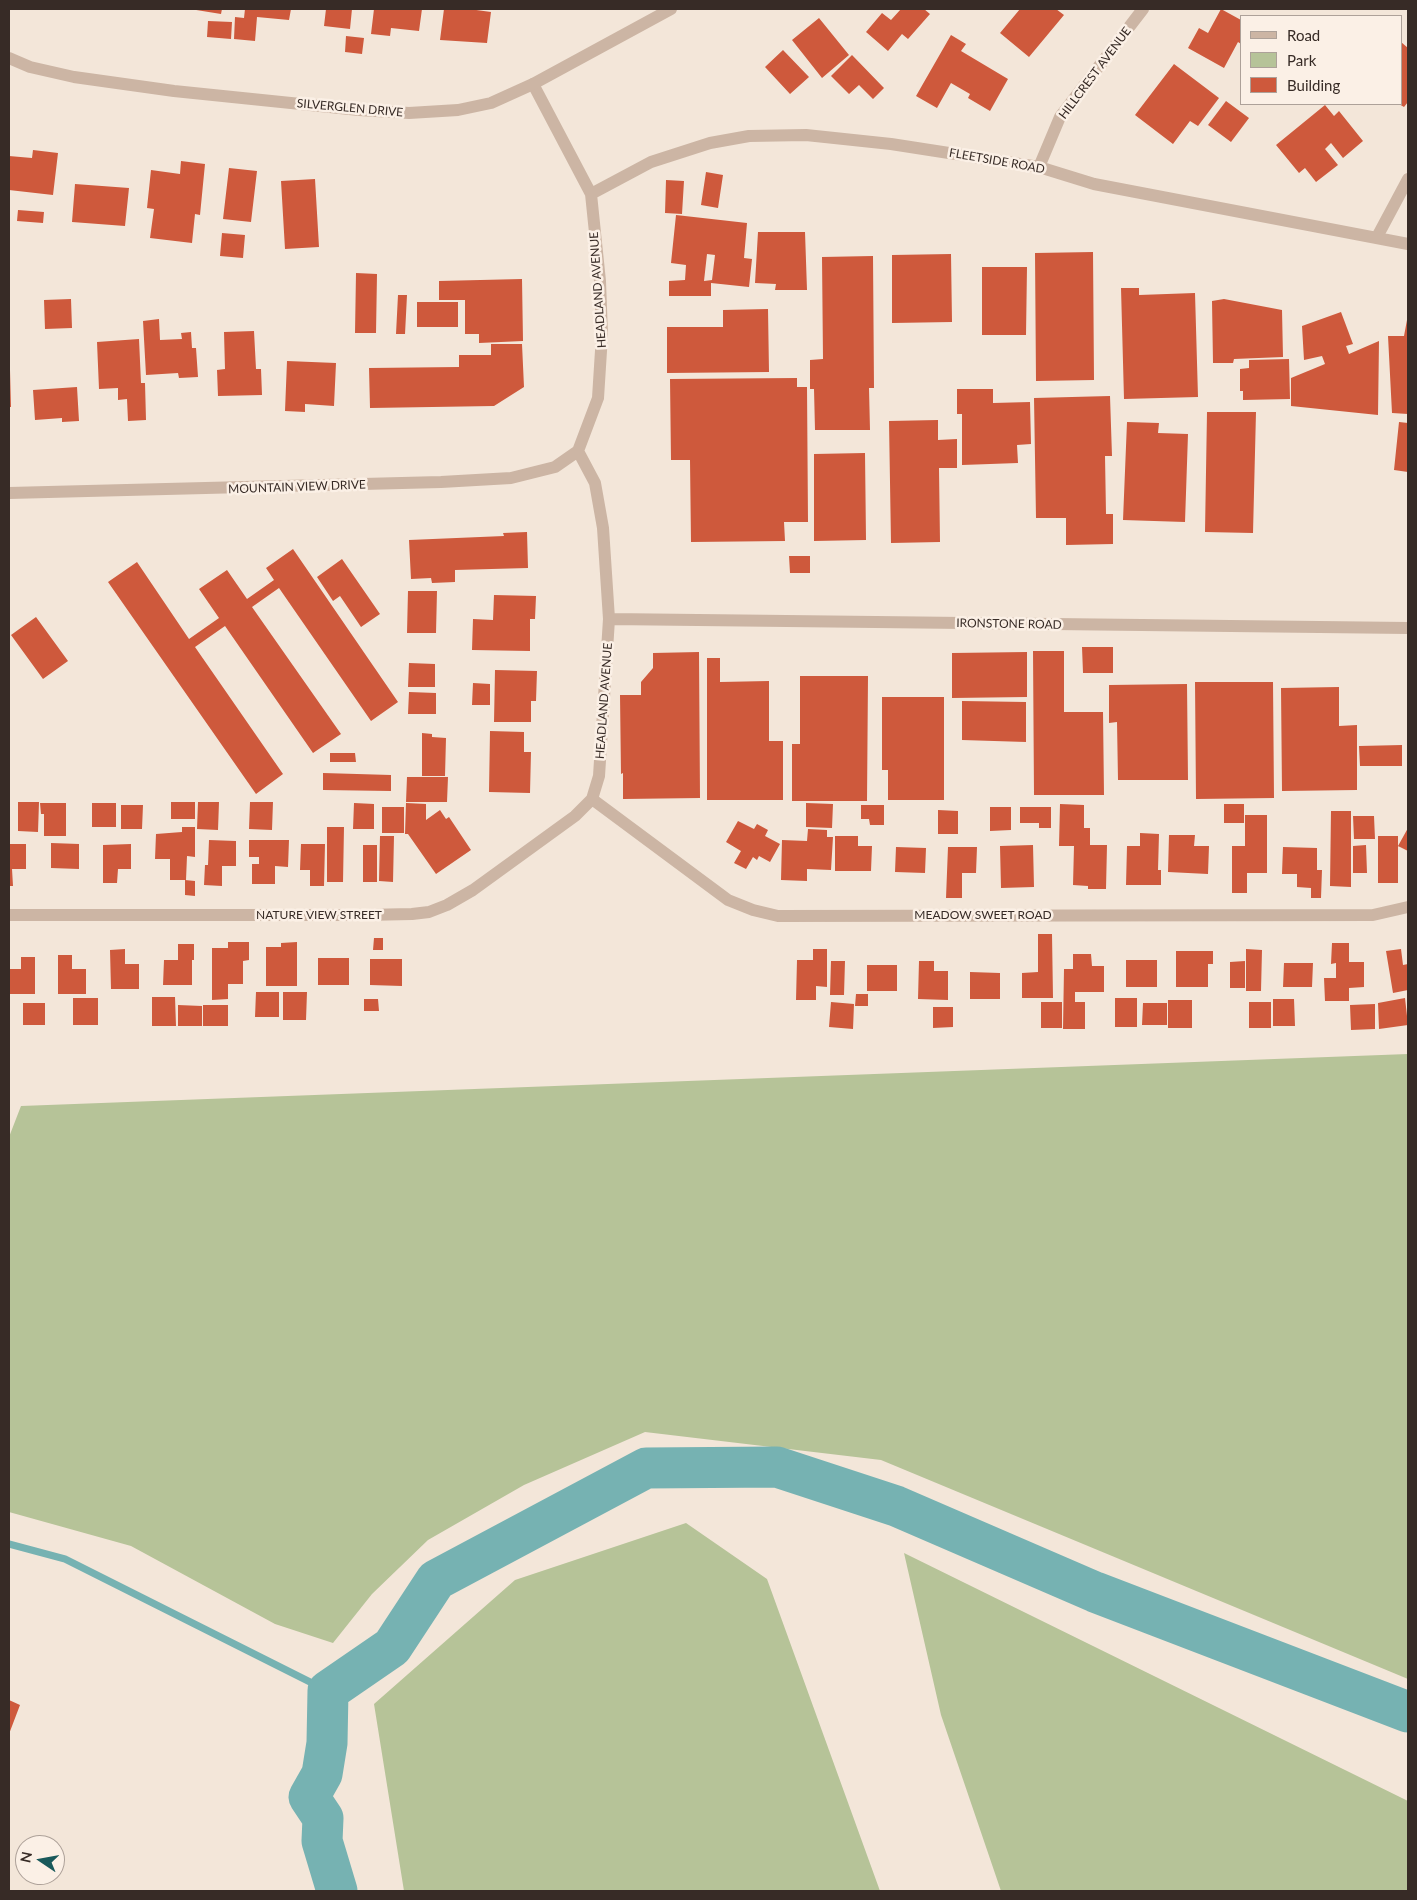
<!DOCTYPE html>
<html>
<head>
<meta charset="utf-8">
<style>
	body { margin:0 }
	#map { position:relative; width:1417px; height:1900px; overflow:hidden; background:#f3e6d9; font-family:Lato,sans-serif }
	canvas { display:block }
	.frame { position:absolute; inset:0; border:10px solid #372b26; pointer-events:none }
	.legend { position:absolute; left:1240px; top:15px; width:162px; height:90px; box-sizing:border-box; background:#fbf0e6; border:1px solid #ada199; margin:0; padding:6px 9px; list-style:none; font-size:15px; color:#372b26 }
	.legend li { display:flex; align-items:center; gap:10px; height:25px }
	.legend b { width:25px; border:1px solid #ada199 }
	.north { position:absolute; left:15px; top:1835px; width:50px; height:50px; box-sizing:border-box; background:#fbf0e6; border:1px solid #ada199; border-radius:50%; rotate:282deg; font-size:14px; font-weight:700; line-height:20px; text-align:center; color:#372b26 }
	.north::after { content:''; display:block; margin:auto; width:18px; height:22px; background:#19595b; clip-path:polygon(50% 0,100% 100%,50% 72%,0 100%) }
</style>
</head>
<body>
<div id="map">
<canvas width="1417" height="1900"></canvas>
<div class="frame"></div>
<ul class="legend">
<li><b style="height:6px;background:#ccb5a4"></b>Road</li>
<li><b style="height:14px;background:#b6c398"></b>Park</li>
<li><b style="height:14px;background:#ce593c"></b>Building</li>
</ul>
<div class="north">N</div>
</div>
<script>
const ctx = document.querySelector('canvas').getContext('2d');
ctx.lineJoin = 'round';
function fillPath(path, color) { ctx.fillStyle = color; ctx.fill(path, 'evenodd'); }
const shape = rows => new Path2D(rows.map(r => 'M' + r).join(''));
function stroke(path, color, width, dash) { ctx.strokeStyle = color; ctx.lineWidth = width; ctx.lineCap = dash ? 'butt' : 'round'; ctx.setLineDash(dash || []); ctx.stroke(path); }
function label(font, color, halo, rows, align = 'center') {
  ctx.font = font + ' Lato,sans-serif'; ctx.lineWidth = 5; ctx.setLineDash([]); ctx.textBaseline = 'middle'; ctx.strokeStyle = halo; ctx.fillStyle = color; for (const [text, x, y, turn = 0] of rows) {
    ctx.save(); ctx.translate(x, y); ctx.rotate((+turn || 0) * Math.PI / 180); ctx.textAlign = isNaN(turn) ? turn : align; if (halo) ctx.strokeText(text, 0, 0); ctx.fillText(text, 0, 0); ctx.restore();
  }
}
fillPath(shape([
	[1408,1054,1408,1679,881,1460,645,1432,524,1485,428,1540,372,1594,333,1643,275,1624,131,1546,9,1512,9,1137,21,1106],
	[686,1523,767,1579,880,1891,404,1891,374,1704,515,1580],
	[904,1553,1408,1801,1408,1891,1001,1891,941,1715]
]), '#b6c398');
stroke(shape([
	[9,1544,65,1559,328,1691]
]), '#76b2b2', 7);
stroke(shape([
	[337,1891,322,1841,323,1818,309,1797,322,1774,327,1743,328,1691,392,1647,436,1580,646,1468,777,1467,896,1506,1095,1592,1408,1712]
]), '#76b2b2', 41);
fillPath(shape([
	[190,9,222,9,221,14],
	[245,9,291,9,289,20,257,17,255,41,234,39,235,17,244,18],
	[326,9,352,9,350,29,324,26],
	[374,9,422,9,419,31,391,28,390,36,371,34],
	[444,9,469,9,491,12,487,43,440,40],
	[901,9,924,9,930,14,908,39,902,34,888,51,866,32,882,13,891,20],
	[1020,9,1056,9,1064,15,1029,57,1000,33],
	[1221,9,1241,20,1241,44,1238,42,1224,68,1188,48,1199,28,1208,33],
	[819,18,849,55,822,78,792,40],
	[208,21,232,22,231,39,207,37],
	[951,35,966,44,961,51,1008,79,990,111,968,98,970,94,951,83,937,108,916,96],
	[346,36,364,38,362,54,345,52],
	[1401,42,1408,48,1408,102,1404,107,1399,104,1401,104],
	[783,50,809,77,790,94,765,67],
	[852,55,884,88,873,99,859,85,849,94,831,76],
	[1174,64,1219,98,1198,126,1190,121,1173,144,1135,115],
	[1226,101,1249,118,1231,142,1208,125],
	[1325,105,1334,116,1339,111,1363,141,1343,158,1331,143,1325,149,1338,165,1316,182,1305,168,1299,173,1276,145],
	[33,150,58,153,53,195,9,190,9,156,32,158],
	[181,161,205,164,200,215,195,214,192,243,150,238,154,209,147,208,151,170,180,174],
	[229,168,257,171,251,222,223,219],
	[706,172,723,175,718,208,701,205],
	[315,179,319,247,285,249,281,181],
	[666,180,684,181,682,214,665,213],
	[75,184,129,188,125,226,72,222],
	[18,210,44,212,43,223,17,221],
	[676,215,747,223,744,258,752,259,749,287,711,283,711,296,669,296,669,281,685,280,686,265,671,263],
	[707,254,715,255,712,280,704,281],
	[758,232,805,232,807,290,775,290,776,284,755,283],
	[222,233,245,235,243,258,220,256],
	[1093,252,1094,380,1036,381,1035,253],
	[951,254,952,322,892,323,892,255],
	[873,256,874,388,869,388,870,430,815,430,814,389,810,389,810,360,823,359,822,257],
	[982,267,1027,267,1026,335,982,335],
	[356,273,377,274,376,333,355,333],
	[522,279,523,341,479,343,479,334,465,334,465,300,439,300,439,281],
	[1121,288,1139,288,1139,295,1195,293,1198,397,1124,399],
	[398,295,407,295,405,334,396,334],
	[71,299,72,328,45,329,44,300],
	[1224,299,1282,310,1283,357,1234,359,1233,363,1213,363,1212,301],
	[417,302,458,302,458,327,417,327],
	[768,309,769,372,667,373,667,327,723,327,723,310],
	[1341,312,1353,344,1346,346,1349,354,1379,341,1378,415,1291,406,1291,378,1325,364,1322,356,1304,360,1302,326],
	[159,319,160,340,182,339,181,333,191,332,192,348,196,348,198,377,179,378,178,373,146,375,143,321],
	[1407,320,1408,320,1408,414,1392,413,1388,336,1404,336],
	[254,331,256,369,261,369,262,395,218,396,217,370,225,369,224,332],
	[139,339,141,383,145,383,146,420,128,421,127,399,118,400,118,388,99,389,97,342],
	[491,344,522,344,524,387,494,406,370,408,369,368,459,367,459,355,491,355],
	[1289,359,1290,399,1243,400,1243,391,1240,391,1240,369,1249,368,1249,360],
	[287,361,336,363,334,406,305,404,305,412,285,411],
	[9,370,10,370,11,407,9,407],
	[797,378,797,387,807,387,808,522,784,522,785,541,691,542,690,460,671,460,670,379],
	[77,387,79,421,62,422,62,418,35,420,33,390],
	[957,389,993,389,993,403,1030,402,1031,444,1017,445,1018,463,962,465,962,414,957,414],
	[1110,396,1112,456,1105,456,1106,514,1113,514,1113,544,1066,545,1066,518,1036,518,1034,398],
	[1207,412,1256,412,1253,533,1205,532],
	[938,420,938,440,957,439,957,468,939,468,940,542,891,543,889,421],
	[1127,422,1159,423,1158,433,1188,434,1185,522,1123,520],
	[1399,422,1408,423,1408,472,1394,470],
	[865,453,866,540,814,541,814,454],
	[527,532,528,568,455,570,455,582,432,583,431,578,411,579,409,540,504,536,503,533],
	[293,549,398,702,371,721,279,588,252,607,341,734,313,753,225,626,195,647,283,774,256,794,108,582,137,562,189,639,219,618,199,589,227,570,247,599,274,580,266,568],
	[789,556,810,556,810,573,790,573],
	[342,559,380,614,361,627,340,596,333,601,317,577],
	[408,591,437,591,436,633,407,633],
	[494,595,536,596,535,619,530,619,530,651,472,650,473,619,493,620],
	[36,617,68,661,43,679,11,635],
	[1082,647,1113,647,1113,673,1083,673],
	[1033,651,1064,651,1064,712,1103,712,1104,795,1034,795],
	[699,652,700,798,623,799,623,773,621,774,620,695,641,695,641,682,653,668,653,653],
	[1027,652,1027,697,952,698,952,653],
	[707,658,720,658,720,682,769,681,769,741,783,741,783,800,707,800],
	[409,663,435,664,435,687,408,687],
	[495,670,537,671,536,701,531,701,531,722,494,722],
	[800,676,868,676,867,801,792,801,792,744,800,744],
	[1195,682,1273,682,1274,798,1196,799],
	[473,683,490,684,490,705,472,705],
	[1187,684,1188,780,1118,780,1117,722,1109,723,1109,685],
	[1339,687,1339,726,1357,725,1357,790,1282,791,1281,688],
	[409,692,436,693,436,714,408,714],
	[882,697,944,697,944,800,888,800,888,770,882,770],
	[962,701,1026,702,1026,742,962,740],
	[490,731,524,732,524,752,531,752,530,793,489,792],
	[422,733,432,734,432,737,446,738,445,776,422,776],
	[1402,745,1402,766,1360,766,1359,746],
	[330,753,355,753,356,762,330,762],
	[323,773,391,775,391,791,323,790],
	[407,777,448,777,447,802,406,802],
	[18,802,39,802,38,832,18,831],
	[171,802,195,802,195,819,171,819],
	[198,802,219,802,218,830,197,829],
	[250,802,273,802,272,830,249,829],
	[40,803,66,803,66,836,44,836,44,814,41,814],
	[92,803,116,803,116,827,92,827],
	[354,803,374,804,374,829,353,829],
	[406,803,426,804,426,820,440,810,446,819,449,817,471,850,436,874,408,834,405,834],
	[806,803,833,804,832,828,806,827],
	[1060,804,1084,805,1084,828,1090,828,1090,845,1107,845,1106,889,1088,889,1088,886,1073,885,1074,846,1059,846],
	[1224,804,1244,804,1244,823,1224,823],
	[121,805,143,805,142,829,121,829],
	[861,805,884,805,884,825,870,825,869,819,861,819],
	[382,807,404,807,404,833,382,833],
	[990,807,1011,807,1011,830,990,831],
	[1020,807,1051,807,1051,828,1039,828,1039,823,1020,823],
	[938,810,958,811,958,834,938,834],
	[1331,811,1351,811,1351,887,1330,886],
	[1245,815,1267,815,1267,873,1247,873,1247,893,1232,893,1232,846,1245,846],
	[1353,816,1374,816,1375,839,1354,839],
	[738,821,754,829,757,824,768,830,765,836,780,844,770,862,759,856,757,860,753,857,746,869,734,863,741,851,726,842],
	[182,827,195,827,195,857,187,856,186,880,170,880,170,859,155,859,156,834,182,832],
	[327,827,344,827,343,882,327,882],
	[1408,828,1408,851,1398,846],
	[808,829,827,830,827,837,833,837,831,870,807,869,807,881,781,880,782,840,807,841],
	[1140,833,1159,834,1158,870,1161,870,1161,885,1126,885,1127,846,1140,846],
	[1169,835,1195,835,1194,846,1209,846,1208,874,1168,872],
	[380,836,394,836,393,882,379,881],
	[835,836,858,836,858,846,872,846,871,871,835,871],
	[1378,836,1398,836,1398,883,1378,883],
	[209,840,236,841,236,866,222,866,222,886,204,885,205,865,208,865],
	[249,840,289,840,288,867,275,866,275,884,252,884,252,864,259,864,259,857,249,857],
	[51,843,79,844,79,869,51,868],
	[9,844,26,844,26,869,12,869,13,886,9,886],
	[131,844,131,869,118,869,117,883,103,883,103,845],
	[301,844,325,844,324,886,310,886,310,870,300,870],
	[363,845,377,845,377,882,363,882],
	[1033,845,1034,887,1001,888,1000,846],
	[1366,845,1367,873,1353,873,1353,846],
	[896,847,926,848,925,873,895,872],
	[948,847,977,847,976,873,962,873,962,898,946,898],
	[1283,847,1317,848,1317,870,1322,870,1321,898,1311,898,1311,888,1297,887,1297,874,1282,874],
	[185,880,195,881,195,896,185,895],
	[1038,934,1052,934,1053,998,1022,998,1022,973,1038,972],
	[374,938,383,938,383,950,373,950],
	[228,942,249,942,249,960,243,961,243,984,228,984,228,999,212,1000,212,948,228,948],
	[297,942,297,986,266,986,266,947,281,947,281,943],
	[1332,943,1349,943,1349,962,1364,962,1364,987,1349,988,1349,1001,1325,1001,1324,978,1336,978,1336,963,1331,964],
	[178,944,194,944,194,960,192,960,192,985,163,985,164,960,178,960],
	[125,949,125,964,139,964,139,989,111,989,110,950],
	[813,949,827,949,827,987,816,986,816,1000,796,1000,797,960,813,960],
	[1246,949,1262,950,1261,991,1246,991],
	[1401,949,1403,965,1408,964,1408,990,1393,993,1386,951],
	[1176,951,1213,951,1213,964,1208,964,1208,987,1176,987],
	[1073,954,1091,954,1092,966,1104,966,1104,992,1075,992,1075,1002,1085,1002,1085,1029,1063,1029,1064,969,1073,969],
	[58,955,72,955,72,969,86,969,86,994,58,994],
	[21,957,35,957,35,994,9,994,9,969,21,969],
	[318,958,349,958,349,985,318,985],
	[370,959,402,959,402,986,370,985],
	[1126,960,1157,960,1157,987,1126,987],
	[831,961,845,961,844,995,830,995],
	[919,961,934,961,934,971,948,971,948,1000,918,999],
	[1245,961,1245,988,1230,988,1230,962],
	[1284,963,1313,963,1312,987,1283,987],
	[867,965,897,965,897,991,867,991],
	[970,972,1000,973,1000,999,970,999],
	[256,992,279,992,279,1017,255,1017],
	[283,992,307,992,306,1020,283,1020],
	[856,994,868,994,868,1006,855,1006],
	[152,997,175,997,176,1026,152,1026],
	[73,998,98,998,98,1025,73,1025],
	[1115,998,1137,998,1137,1027,1115,1027],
	[1405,998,1408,1025,1379,1029,1378,1003],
	[364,999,378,999,379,1011,364,1011],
	[1273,999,1294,999,1295,1026,1273,1026],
	[1168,1000,1192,1000,1192,1028,1168,1028],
	[831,1002,854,1004,853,1029,829,1027],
	[1041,1002,1062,1002,1062,1028,1041,1028],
	[1249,1002,1271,1002,1271,1028,1249,1028],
	[23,1003,45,1003,45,1025,23,1025],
	[1143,1003,1167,1003,1167,1025,1142,1025],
	[1375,1004,1375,1029,1351,1030,1350,1005],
	[178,1005,202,1006,202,1026,178,1026],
	[203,1005,228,1005,228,1026,203,1026],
	[933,1007,953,1007,953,1027,933,1028],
	[9,1700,20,1705,9,1734]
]), '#ce593c');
stroke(shape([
	[1039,167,1060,117,1143,9],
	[591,194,651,162,710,143,749,136,806,135,891,144,1039,167,1094,184,1408,244],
	[1377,237,1408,179],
	[9,493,441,482,511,478,555,467,578,451],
	[609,619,1408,628],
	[592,799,728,900,753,910,778,916,1373,915,1408,907],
	[9,915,364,915,412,914,429,912,447,905,473,890,575,816,592,799,599,776,609,619,603,528,595,483,578,451,598,398,602,335,600,281,591,194,533,84]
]), '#ccb5a4', 12);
stroke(shape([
	[9,58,30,67,74,77,174,91,359,110,409,113,458,110,491,103,533,84,671,9]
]), '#ccb5a4', 12);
label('12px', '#372b26', '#fbf0e6', [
	["HILLCREST AVENUE",1095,73,-53],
	["SILVERGLEN DRIVE",350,108,5],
	["FLEETSIDE ROAD",997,161,10],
	["HEADLAND AVENUE",598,290,-94],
	["MOUNTAIN VIEW DRIVE",297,487,-2],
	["IRONSTONE ROAD",1009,624,1],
	["HEADLAND AVENUE",604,701,-86],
	["NATURE VIEW STREET",319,915],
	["MEADOW SWEET ROAD",983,915]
]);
</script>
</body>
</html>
